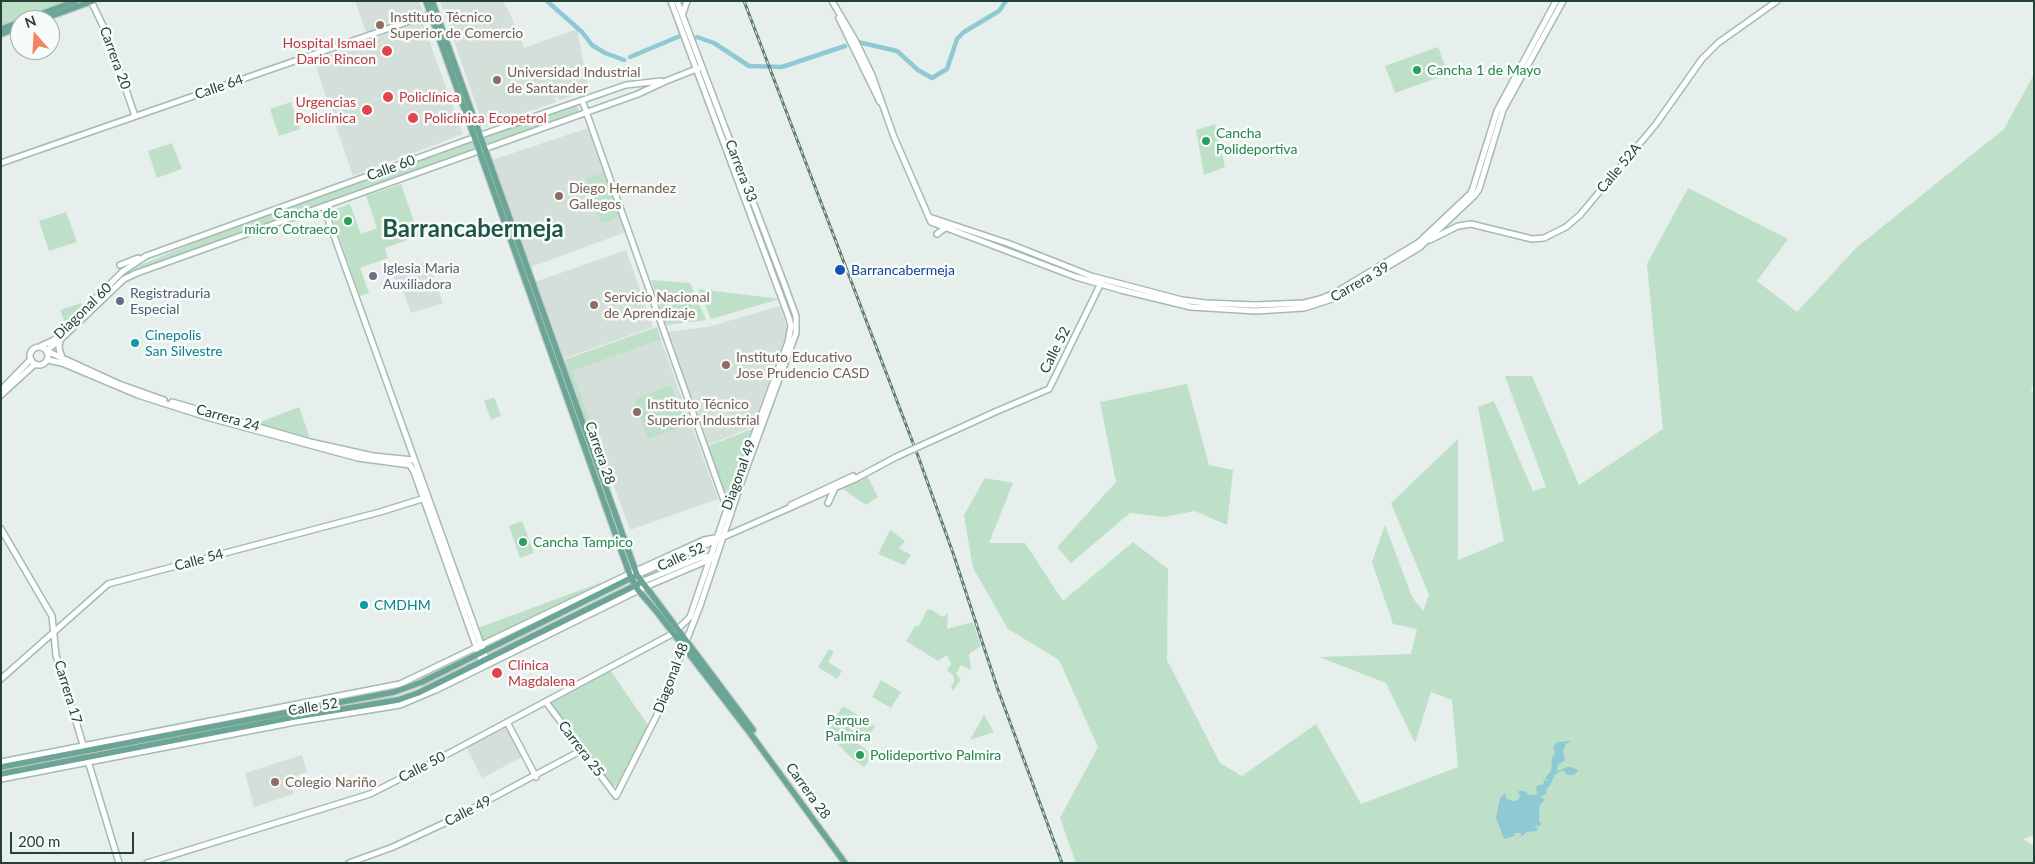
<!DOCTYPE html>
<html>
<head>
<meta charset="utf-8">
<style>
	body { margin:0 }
	#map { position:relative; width:2035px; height:864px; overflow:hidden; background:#e6efeb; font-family:Lato,sans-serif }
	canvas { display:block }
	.frame { position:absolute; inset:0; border:2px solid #24423a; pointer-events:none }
	.north { position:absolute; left:10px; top:10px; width:50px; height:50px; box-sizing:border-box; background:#f7fbf9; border:1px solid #a3b1ad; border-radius:50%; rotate:341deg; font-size:14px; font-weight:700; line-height:20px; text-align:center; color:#24423a }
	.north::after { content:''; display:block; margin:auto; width:18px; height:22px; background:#f4845f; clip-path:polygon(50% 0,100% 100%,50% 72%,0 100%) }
	.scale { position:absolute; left:10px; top:832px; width:124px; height:22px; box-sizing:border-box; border:2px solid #24423a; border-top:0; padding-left:6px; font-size:15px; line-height:18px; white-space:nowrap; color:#24423a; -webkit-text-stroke:4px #f7fbf9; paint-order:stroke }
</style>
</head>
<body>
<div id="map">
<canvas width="2035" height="864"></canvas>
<div class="frame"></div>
<div class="north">N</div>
<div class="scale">200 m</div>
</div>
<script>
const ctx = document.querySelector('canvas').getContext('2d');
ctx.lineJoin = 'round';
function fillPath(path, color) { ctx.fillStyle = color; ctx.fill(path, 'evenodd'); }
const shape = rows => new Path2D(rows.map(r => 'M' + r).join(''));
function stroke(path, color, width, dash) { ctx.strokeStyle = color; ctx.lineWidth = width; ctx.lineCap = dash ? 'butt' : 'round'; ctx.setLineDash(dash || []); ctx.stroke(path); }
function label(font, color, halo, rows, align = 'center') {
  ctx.font = font + ' Lato,sans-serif'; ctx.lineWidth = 5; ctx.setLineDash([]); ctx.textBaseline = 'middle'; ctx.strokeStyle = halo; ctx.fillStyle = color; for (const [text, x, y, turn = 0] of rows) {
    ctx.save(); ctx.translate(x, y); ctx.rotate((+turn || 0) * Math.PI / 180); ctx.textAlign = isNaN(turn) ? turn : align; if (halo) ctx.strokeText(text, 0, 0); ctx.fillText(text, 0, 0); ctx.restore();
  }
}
fillPath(shape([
	[355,1,419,1,424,15,367,35],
	[440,1,502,1,509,11,524,48,577,29,589,90,560,100,557,97,555,98,556,102,484,127],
	[422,21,463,134,353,176,314,61],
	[588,128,626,232,531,267,492,160],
	[626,250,653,327,563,359,535,282],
	[428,261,443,303,411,313,402,288,397,289,392,273],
	[780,306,788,331,752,427,706,446,666,332,708,327],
	[661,340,718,499,630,530,572,371],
	[507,727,522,757,482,778,466,747],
	[302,755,307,772,289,779,294,794,254,807,245,773]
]), '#d4dfda');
fillPath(shape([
	[1,1,67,1,1,25],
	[1438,47,1448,74,1395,93,1385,66],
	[2034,74,2034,382,2031,391,2034,392,2034,835,2023,839,2034,846,2034,863,1076,863,1060,818,1098,747,1059,660,1008,629,973,568,964,515,985,478,1013,483,989,543,1025,543,1063,601,1133,542,1168,569,1167,660,1220,763,1242,776,1316,724,1361,804,1458,767,1452,700,1431,692,1415,743,1386,683,1319,657,1411,654,1417,629,1393,624,1372,562,1385,525,1412,597,1423,611,1429,595,1391,503,1458,439,1458,560,1504,541,1478,407,1494,401,1533,491,1546,487,1505,376,1532,376,1579,485,1663,429,1647,264,1688,188,1788,239,1757,281,1797,312,1856,248,2004,129],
	[291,102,300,129,279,136,270,109],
	[576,103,580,113,127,273,140,265,235,226],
	[1215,124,1225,167,1204,175,1196,130],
	[172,143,182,169,157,178,148,151],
	[603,173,619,217,601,224,585,179],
	[401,184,419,236,385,248,388,258,360,268,369,293,360,296,330,211,350,204,361,234,377,228,366,196],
	[66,212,77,242,49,251,39,221],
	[651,280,690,283,706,320,666,325],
	[698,289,780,299,711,319],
	[81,303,84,307,66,325,60,310],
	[657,327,661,340,572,371,613,481,605,484,561,361],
	[1187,384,1209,465,1233,470,1227,525,1195,511,1164,517,1130,513,1071,563,1057,547,1116,482,1100,402],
	[671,385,687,425,648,439,634,400],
	[494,397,501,416,491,420,484,401],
	[299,407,310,438,255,424],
	[752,429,725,503,706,447],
	[868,477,878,497,866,505,843,489],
	[522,521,534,553,520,558,509,526],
	[890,530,905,541,899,548,911,555,904,565,878,554],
	[605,581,483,641,478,628],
	[930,609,943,617,948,613,947,629,973,622,981,646,969,654,971,670,961,665,956,674,961,679,953,691,951,687,954,682,953,675,947,670,951,664,947,655,938,661,906,641,915,626,919,626,927,610],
	[829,649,834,652,828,662,842,671,837,679,818,667],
	[610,670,648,725,621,782,616,786,611,785,548,703],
	[881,680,901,692,891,708,872,697],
	[843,706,875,726,868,737,863,734,857,743,873,755,864,767,848,755,826,731],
	[984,715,994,732,970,740]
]), '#bfe0c8');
fillPath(shape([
	[1571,741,1566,744,1563,751,1565,760,1558,765,1557,770,1558,771,1567,767,1571,767,1578,770,1577,772,1574,775,1568,775,1563,770,1556,774,1553,778,1550,786,1546,789,1547,793,1540,797,1545,799,1540,805,1539,813,1539,821,1542,824,1538,827,1536,825,1535,827,1538,829,1537,831,1527,832,1521,837,1521,833,1515,833,1514,836,1504,839,1496,818,1500,798,1505,793,1506,798,1512,801,1516,801,1520,797,1518,791,1524,791,1530,795,1537,795,1536,786,1544,784,1543,780,1549,781,1545,778,1551,771,1552,757,1555,753,1553,747,1555,744,1557,742]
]), '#8ec9d4');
stroke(shape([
	[547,1,582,32,592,45,605,53,624,60],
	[697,37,714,43,749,66,782,67,845,46],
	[858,42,897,51,918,70,932,78,947,69,957,39,964,32,999,11,1006,1],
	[630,57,680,36]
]), '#8ec9d4', 4.5);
const secondary = shape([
	[91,1,106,32,135,116],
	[832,1,855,40,872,75,894,137,931,222,1076,277,1121,290,1191,307,1256,311,1304,308,1335,298,1420,247,1475,195,1479,189,1503,110,1563,1],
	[683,13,687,1],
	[839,18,880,102],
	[582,100,727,509],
	[1,163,433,13],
	[324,208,487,661],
	[929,217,1010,244,1091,276,1182,300,1206,303,1255,305,1304,303,1320,299,1335,293,1418,243,1470,194,1473,188,1497,111,1556,1],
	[937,234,945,228],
	[1430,240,1458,226,1471,224,1532,239,1544,238,1566,227,1580,215,1656,124,1702,59,1718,43,1777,1],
	[120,265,138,258],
	[60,340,59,348,62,358],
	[41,346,54,340,122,272,146,256,484,134,626,85,661,81],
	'30 356a9 9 0 1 1 18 0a9 9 0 1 1-18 0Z',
	[47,350,60,340,124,279,137,273,638,94,666,81,699,68],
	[49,352,119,384,164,400],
	[48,360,62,363,138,395,210,418,358,458,410,465,414,472,482,663],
	[1,390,31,359],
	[1,395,35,364],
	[172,402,310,442,373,456,413,460],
	[995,412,1049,389,1101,283],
	[828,503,834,490],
	[791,505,853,476],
	[1,529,52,616,56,655,84,748],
	[637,575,855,479,896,457],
	[641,582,702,557,713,556],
	[1,679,108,584,380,512,425,498],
	[546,702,616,796,657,715,700,606,742,480,796,333,796,316,785,286,677,1],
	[507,722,536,777],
	[88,761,119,863],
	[1,762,400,684,627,575,704,540,720,537],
	[1,779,295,722,400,705,438,689,645,587,711,559],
	[147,863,370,794,427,765,674,633,690,617,727,509,788,342,791,326,789,318,671,1],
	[349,863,393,847,451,820,582,750]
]);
const primary = shape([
	[426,1,631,578,638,590,657,612,747,729,845,863],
	[432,1,637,575,753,730],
	[25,20,76,1],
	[40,20,93,1],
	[1,29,20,22],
	[1,34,20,27],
	[1,767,394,692,422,682,633,577],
	[1,774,294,717,398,700,418,693,638,584]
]);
stroke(secondary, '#a4bbb3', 8);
stroke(primary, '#c2cac8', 8);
stroke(secondary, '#fff', 5);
stroke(primary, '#6aa596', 5.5);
const rail = shape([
	[744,1,918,456,953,553,997,687,1062,863]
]);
stroke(rail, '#5f7d75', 3);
stroke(rail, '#f7fbf9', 1, [4]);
const secondaryBridge = shape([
	[896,457,995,412]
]);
stroke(secondaryBridge, '#a4bbb3', 8, []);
stroke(secondaryBridge, '#fff', 5);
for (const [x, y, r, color] of [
	[380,25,5,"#8d6e63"],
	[387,51,6,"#e0444e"],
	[1417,70,5,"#2e9e5b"],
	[497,80,5,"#8d6e63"],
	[388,97,6,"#e0444e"],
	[367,110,6,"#e0444e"],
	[413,118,6,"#e0444e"],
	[1206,141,5,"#2e9e5b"],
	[559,196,5,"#8d6e63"],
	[348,221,5,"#2e9e5b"],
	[840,270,6,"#1a4fb4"],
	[373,276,5,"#6b7280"],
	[120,301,5,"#5c6f8a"],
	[594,305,5,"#8d6e63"],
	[135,343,5,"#0f9aa8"],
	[726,365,5,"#8d6e63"],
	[637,412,5,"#8d6e63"],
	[523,542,5,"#2e9e5b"],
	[364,605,5,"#0f9aa8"],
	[497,673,6,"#e0444e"],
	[860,755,5,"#2e9e5b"],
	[275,782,5,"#8d6e63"]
]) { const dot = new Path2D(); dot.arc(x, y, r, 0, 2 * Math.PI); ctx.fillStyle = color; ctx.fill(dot); stroke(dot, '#f7fbf9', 2); }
label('14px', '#785e54', '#f7fbf9', [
	["Instituto Técnico",390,17],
	["Superior de Comercio",390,33],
	["Universidad Industrial",507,72],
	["de Santander",507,88],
	["Diego Hernandez",569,188],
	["Gallegos",569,204],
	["Servicio Nacional",604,297],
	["de Aprendizaje",604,313],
	["Instituto Educativo",736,357],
	["Jose Prudencio CASD",736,373],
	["Instituto Técnico",647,404],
	["Superior Industrial",647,420],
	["Colegio Nariño",285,782]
], 'left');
label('14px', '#be3a42', '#f7fbf9', [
	["Hospital Ismael",376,43,"right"],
	["Dario Rincon",376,59,"right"],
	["Policlínica",399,97],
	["Urgencias",356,102,"right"],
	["Policlínica",356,118,"right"],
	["Policlínica Ecopetrol",424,118],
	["Clínica",508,665],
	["Magdalena",508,681]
], 'left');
label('14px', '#24423a', '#f7fbf9', [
	["Carrera 20",115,58,70],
	["Calle 64",219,87,-19],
	["Calle 60",391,168,-20],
	["Calle 52A",1619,168,-50],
	["Carrera 33",741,171,69],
	["Carrera 39",1360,282,-30],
	["Diagonal 60",83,311,-44],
	["Calle 52",1055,350,-63],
	["Carrera 24",228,418,16],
	["Carrera 28",600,453,71],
	["Diagonal 49",739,475,-70],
	["Calle 52",681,557,-24],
	["Calle 54",199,560,-15],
	["Diagonal 48",671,678,-69],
	["Carrera 17",68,692,73],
	["Calle 52",313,707,-9],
	["Carrera 25",581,749,53],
	["Calle 50",422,767,-27],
	["Carrera 28",808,791,54],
	["Calle 49",468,811,-27]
]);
label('14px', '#27864d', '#f7fbf9', [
	["Cancha 1 de Mayo",1427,70],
	["Cancha",1216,133],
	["Polideportiva",1216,149],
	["Cancha de",338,213,"right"],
	["micro Cotraeco",338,229,"right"],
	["Cancha Tampico",533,542],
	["Polideportivo Palmira",870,755]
], 'left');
label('14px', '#5b616d', '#f7fbf9', [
	["Iglesia Maria",383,268],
	["Auxiliadora",383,284]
], 'left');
label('14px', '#164399', '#f7fbf9', [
	["Barrancabermeja",851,270]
], 'left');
label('14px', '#4e5e75', '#f7fbf9', [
	["Registraduria",130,293],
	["Especial",130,309]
], 'left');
label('14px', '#0d838f', '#f7fbf9', [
	["Cinepolis",145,335],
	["San Silvestre",145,351],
	["CMDHM",374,605]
], 'left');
label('14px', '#2d7a4b', '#f7fbf9', [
	["Parque",848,720],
	["Palmira",848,736]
]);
label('bold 24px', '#1f5548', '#f7fbf9', [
	["Barrancabermeja",473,229]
]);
</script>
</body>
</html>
